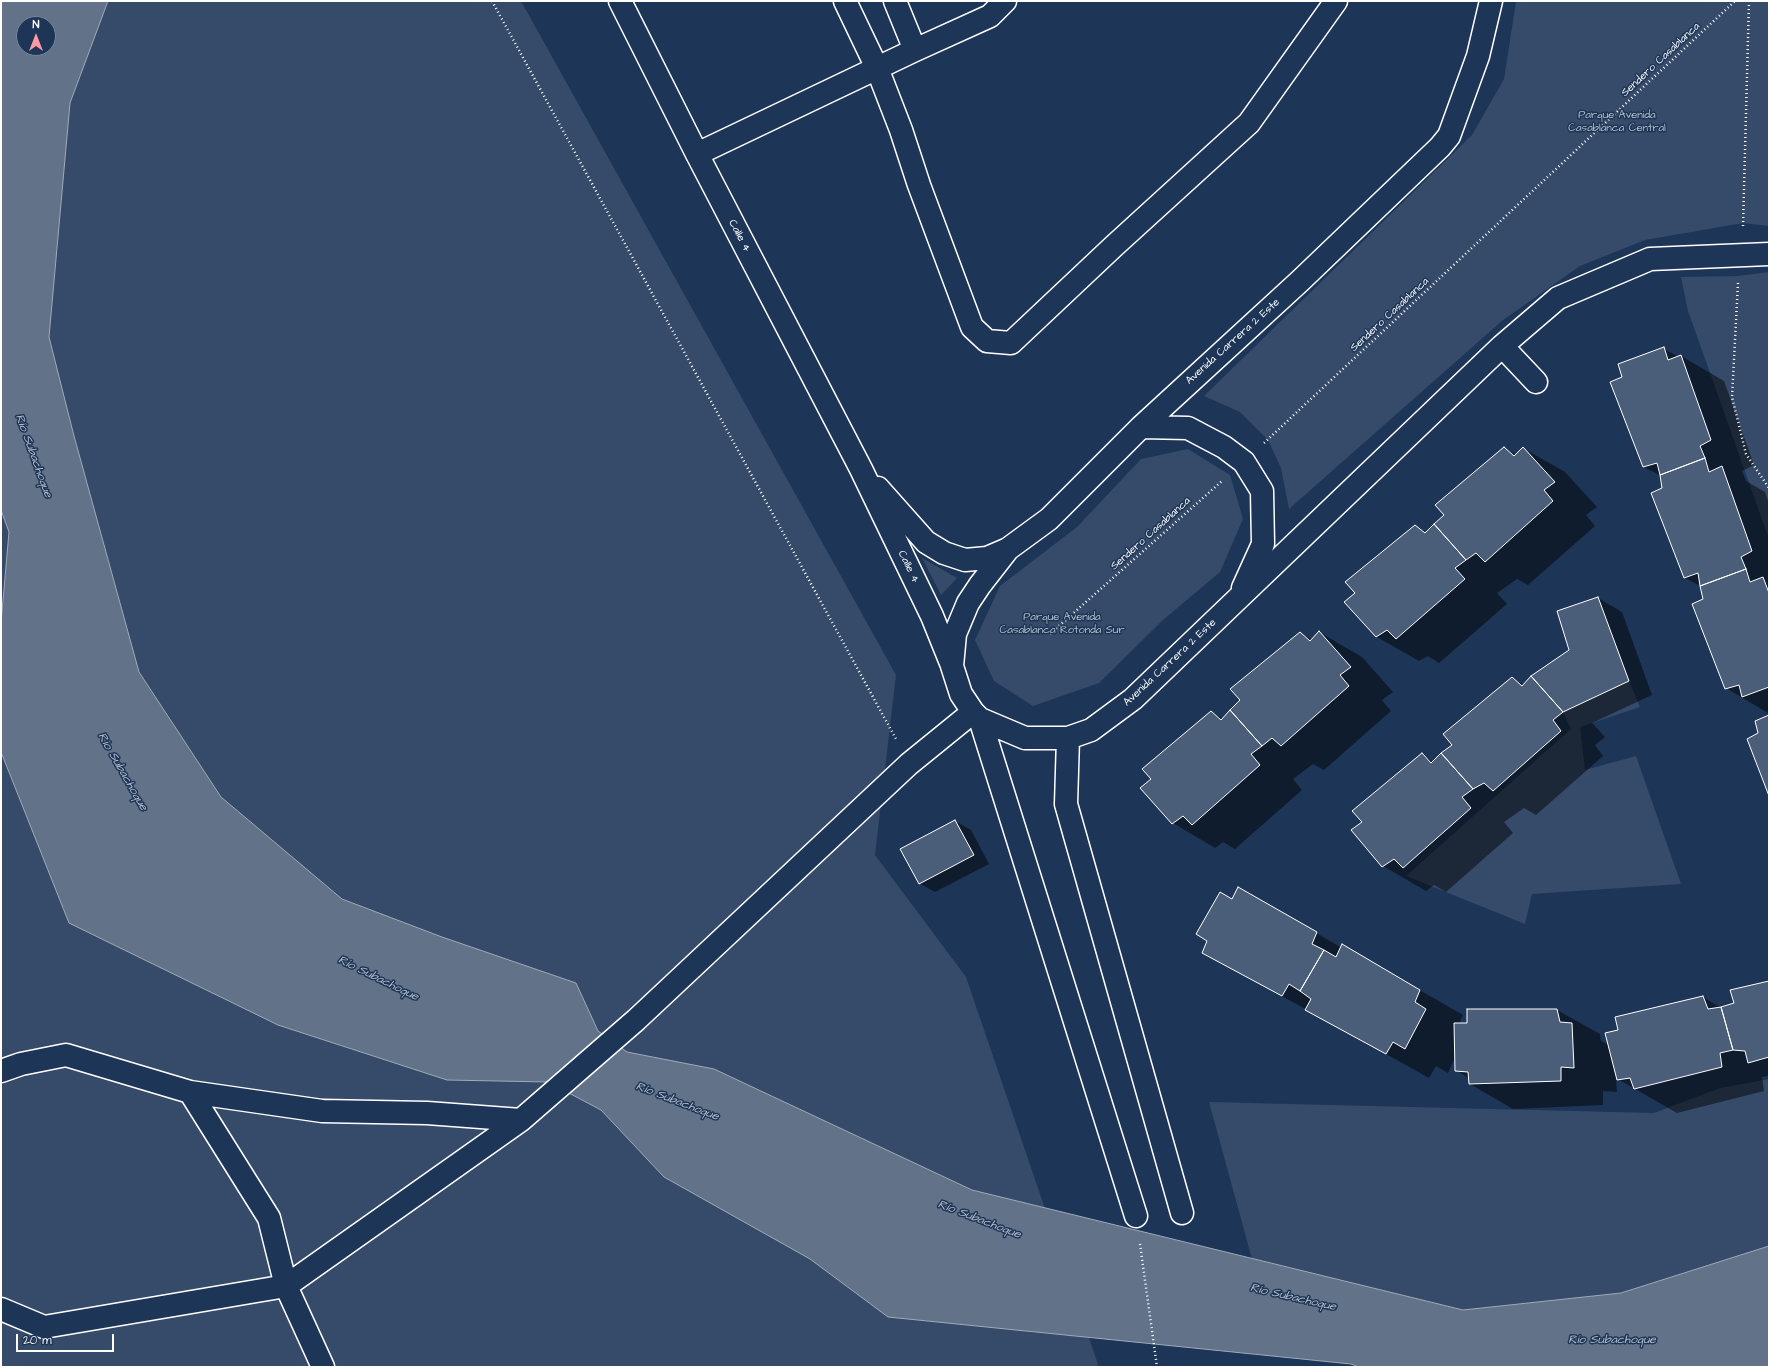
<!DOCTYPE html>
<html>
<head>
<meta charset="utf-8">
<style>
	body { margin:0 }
	#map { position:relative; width:1770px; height:1368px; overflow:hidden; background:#1d3557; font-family:"Architects Daughter",sans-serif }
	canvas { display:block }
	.frame { position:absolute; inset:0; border:2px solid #fff; pointer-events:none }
	.north { position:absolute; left:16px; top:16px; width:40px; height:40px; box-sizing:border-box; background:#1d3557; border:1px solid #77869a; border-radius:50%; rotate:0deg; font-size:11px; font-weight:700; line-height:16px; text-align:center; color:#fff }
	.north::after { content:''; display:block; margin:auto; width:14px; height:18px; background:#ff9aa2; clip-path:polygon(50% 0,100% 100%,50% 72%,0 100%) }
	.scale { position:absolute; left:16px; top:1334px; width:98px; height:18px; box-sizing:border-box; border:2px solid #fff; border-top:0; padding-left:5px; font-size:12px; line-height:14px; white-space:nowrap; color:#fff; -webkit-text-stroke:3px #1d3557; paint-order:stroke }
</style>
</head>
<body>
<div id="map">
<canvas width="1770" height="1368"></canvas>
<div class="frame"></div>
<div class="north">N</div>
<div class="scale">20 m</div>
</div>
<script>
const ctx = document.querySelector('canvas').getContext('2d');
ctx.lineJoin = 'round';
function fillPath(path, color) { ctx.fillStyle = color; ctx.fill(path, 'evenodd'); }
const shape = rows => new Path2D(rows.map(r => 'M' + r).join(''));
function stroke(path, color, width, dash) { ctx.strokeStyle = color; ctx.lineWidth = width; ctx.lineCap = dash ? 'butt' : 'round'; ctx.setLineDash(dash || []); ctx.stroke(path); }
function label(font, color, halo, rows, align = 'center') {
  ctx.font = font + ' "Architects Daughter",sans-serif'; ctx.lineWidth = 3; ctx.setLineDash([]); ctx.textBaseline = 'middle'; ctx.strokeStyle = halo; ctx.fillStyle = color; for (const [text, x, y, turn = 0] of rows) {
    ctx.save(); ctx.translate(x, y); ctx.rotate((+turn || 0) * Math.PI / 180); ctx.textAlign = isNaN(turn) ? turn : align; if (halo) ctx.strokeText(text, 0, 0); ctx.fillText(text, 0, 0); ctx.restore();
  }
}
fillPath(shape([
	[1,1,521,1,896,675,875,855,966,977,1099,1367,1,1367],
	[24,24,48,24,48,48,24,48],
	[1516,1,1769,1,1769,226,1743,223,1645,240,1580,266,1503,320,1289,509,1281,468,1268,440,1240,412,1204,396,1472,135,1504,79],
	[1769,272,1769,539,1688,311,1681,277,1738,276],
	[1188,449,1230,475,1243,519,1220,572,1163,620,1099,683,1033,706,994,681,975,640,1000,586,1077,527,1141,459],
	[922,558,957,578,941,595],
	[1629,681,1640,707,1580,727,1585,770,1636,756,1681,884,1532,894,1525,924,1406,876,1571,729,1563,712],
	[1769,1079,1769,1246,1621,1293,1463,1310,1252,1259,1209,1102,1654,1113,1720,1088]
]), '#364b69');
const water = shape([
	[1,1,108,1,70,103,49,337,74,436,139,672,221,797,342,899,442,937,576,983,598,1031,627,1052,714,1069,972,1190,1463,1310,1621,1293,1769,1246,1769,1367,1359,1367,1351,1364,888,1317,810,1259,664,1177,601,1110,548,1082,447,1080,278,1025,69,923,1,752,1,623,9,532,1,510,1,1],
	[24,24,48,24,48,48,24,48,24,24]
]);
fillPath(water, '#617289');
stroke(water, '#a0aab8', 1);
fillPath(shape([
	[1664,349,1679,357,1681,356,1724,381,1754,465,1742,471,1746,481,1765,492,1769,504,1768,713,1726,688,1702,587,1685,578,1661,476,1644,467,1623,378],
	[1504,448,1516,455,1523,448,1565,472,1597,507,1586,515,1595,526,1528,585,1517,579,1497,593,1507,604,1439,663,1428,656,1419,661,1377,637,1357,593,1415,526,1427,533,1446,516],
	[1598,598,1622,612,1652,695,1592,723,1605,737,1595,745,1603,756,1536,815,1524,808,1504,822,1513,833,1446,892,1434,885,1426,891,1383,866,1363,822,1422,755,1434,762,1454,745,1512,678,1524,685,1570,651],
	[1319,632,1362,657,1393,692,1382,700,1391,711,1324,770,1313,764,1293,779,1302,790,1235,849,1223,842,1215,848,1173,823,1152,780,1211,712,1223,719,1300,633,1312,640],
	[955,821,971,830,989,864,935,892,919,883],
	[1239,888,1342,948,1343,946,1463,1015,1459,1024,1468,1024,1468,1010,1557,1010,1600,1034,1601,1041,1609,1045,1620,1031,1703,997,1721,1008,1735,1004,1769,982,1769,1076,1762,1077,1764,1091,1677,1113,1616,1078,1617,1092,1603,1091,1603,1105,1513,1109,1470,1084,1470,1079,1456,1070,1455,1058,1448,1073,1436,1066,1429,1078,1203,952]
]), '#0007');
const building = shape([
	[1664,347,1668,360,1681,355,1711,440,1700,446,1705,458,1660,475,1657,463,1643,467,1610,382,1622,377,1618,364,1664,347],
	[1504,447,1514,456,1523,447,1555,482,1544,490,1553,501,1485,562,1476,553,1466,560,1434,524,1444,515,1435,505,1504,447],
	[1705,458,1709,472,1722,466,1752,551,1741,557,1746,569,1700,586,1698,573,1684,578,1651,493,1662,488,1660,475,1705,458],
	[1434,524,1466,560,1455,568,1465,579,1396,639,1387,630,1376,637,1344,602,1355,593,1345,582,1415,525,1425,533,1434,524],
	[1746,569,1750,582,1763,577,1769,593,1769,687,1742,697,1739,685,1725,689,1692,604,1703,599,1700,586,1746,569],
	[1598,597,1629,681,1563,712,1531,676,1569,650,1557,611,1598,597],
	[1319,631,1351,667,1340,675,1349,686,1281,746,1272,738,1262,746,1230,710,1240,700,1230,689,1300,632,1310,641,1319,631],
	[1531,676,1563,712,1553,720,1561,731,1493,791,1484,783,1473,789,1441,753,1452,745,1443,734,1512,677,1522,686,1531,676],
	[1230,710,1262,746,1251,754,1260,765,1192,825,1183,816,1172,824,1140,788,1151,779,1142,769,1211,711,1221,720,1230,710],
	[1769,715,1769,796,1747,739,1758,733,1755,721,1769,715],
	[1422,753,1431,763,1441,753,1473,789,1462,797,1471,808,1403,868,1394,859,1382,867,1351,830,1362,822,1352,811,1422,753],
	[955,820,974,855,919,884,900,849,955,820],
	[1238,887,1317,932,1312,944,1324,950,1300,991,1289,984,1282,996,1202,953,1207,941,1196,934,1220,892,1232,899,1238,887],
	[1342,944,1420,990,1415,1002,1426,1009,1405,1049,1393,1042,1386,1054,1305,1010,1311,999,1300,991,1324,950,1336,957,1342,944],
	[1769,981,1769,1057,1748,1063,1745,1051,1733,1050,1721,1007,1734,1003,1730,990,1769,981],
	[1703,996,1708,1009,1721,1007,1733,1050,1720,1053,1722,1067,1634,1089,1630,1078,1617,1080,1605,1033,1618,1030,1615,1017,1703,996],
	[1467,1009,1557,1009,1560,1022,1572,1023,1574,1068,1561,1067,1561,1081,1469,1084,1468,1072,1455,1071,1454,1023,1467,1023,1467,1009]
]);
fillPath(building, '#4a5d79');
stroke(building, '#fff', 1);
const minor = shape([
	[620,1,697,154,861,469,932,616,951,663],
	[845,1,877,68,901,130,919,185,972,327,987,341,1011,343,1114,246,1249,123,1336,1],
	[895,1,915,50],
	[1491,1,1478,56,1449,136,1440,147,1300,281,1141,427,1049,519,1008,549,980,585,968,603,955,634,952,666,961,694,973,712,980,719,1025,738,1068,738,1091,730,1133,699,1502,346,1558,298,1650,259,1769,254],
	[697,154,915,50,990,16,1005,1],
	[1502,346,1536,382],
	[1141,427,1188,428,1224,447,1244,462,1262,491,1263,544,1243,588],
	[878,488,926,542,944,553,965,560,987,558,1008,549],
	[980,719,1136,1216],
	[1068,738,1066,804,1182,1213],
	[1,1071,21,1064,66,1055,190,1092,269,1218,286,1286,44,1327,1,1309],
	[190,1092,322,1111,427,1113,521,1120],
	[323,1367,286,1286,521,1120,636,1020,909,764,973,712]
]);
stroke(minor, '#fff', 25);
stroke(shape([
	[492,1,896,739],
	[1743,226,1749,1],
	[1738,283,1732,397,1746,454,1769,488],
	[1264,443,1735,1],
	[1050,634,1222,481],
	[1140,1244,1157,1367]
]), '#fff', 2.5, [1, 3]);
stroke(minor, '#1d3557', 22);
label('11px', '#fff', '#1d3557', [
	["Sendero Casablanca",1661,60,-43],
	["Calle 4",739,236,62],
	["Sendero Casablanca",1390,315,-43],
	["Avenida Carrera 2 Este",1233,342,-42],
	["Sendero Casablanca",1151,534,-42],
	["Calle 4",908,567,64],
	["Avenida Carrera 2 Este",1170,663,-43]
]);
label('11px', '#b9c0ca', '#1d3557', [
	["Parque Avenida",1617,116],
	["Casablanca Central",1617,129],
	["Parque Avenida",1062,618],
	["Casablanca Rotonda Sur",1062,631]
]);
label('italic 12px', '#b8c0ca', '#1d3557', [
	["Río Subachoque",33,456,70],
	["Río Subachoque",122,772,60],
	["Río Subachoque",378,979,26],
	["Río Subachoque",677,1102,21],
	["Río Subachoque",979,1220,21],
	["Río Subachoque",1293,1298,13],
	["Río Subachoque",1612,1340]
]);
</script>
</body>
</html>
